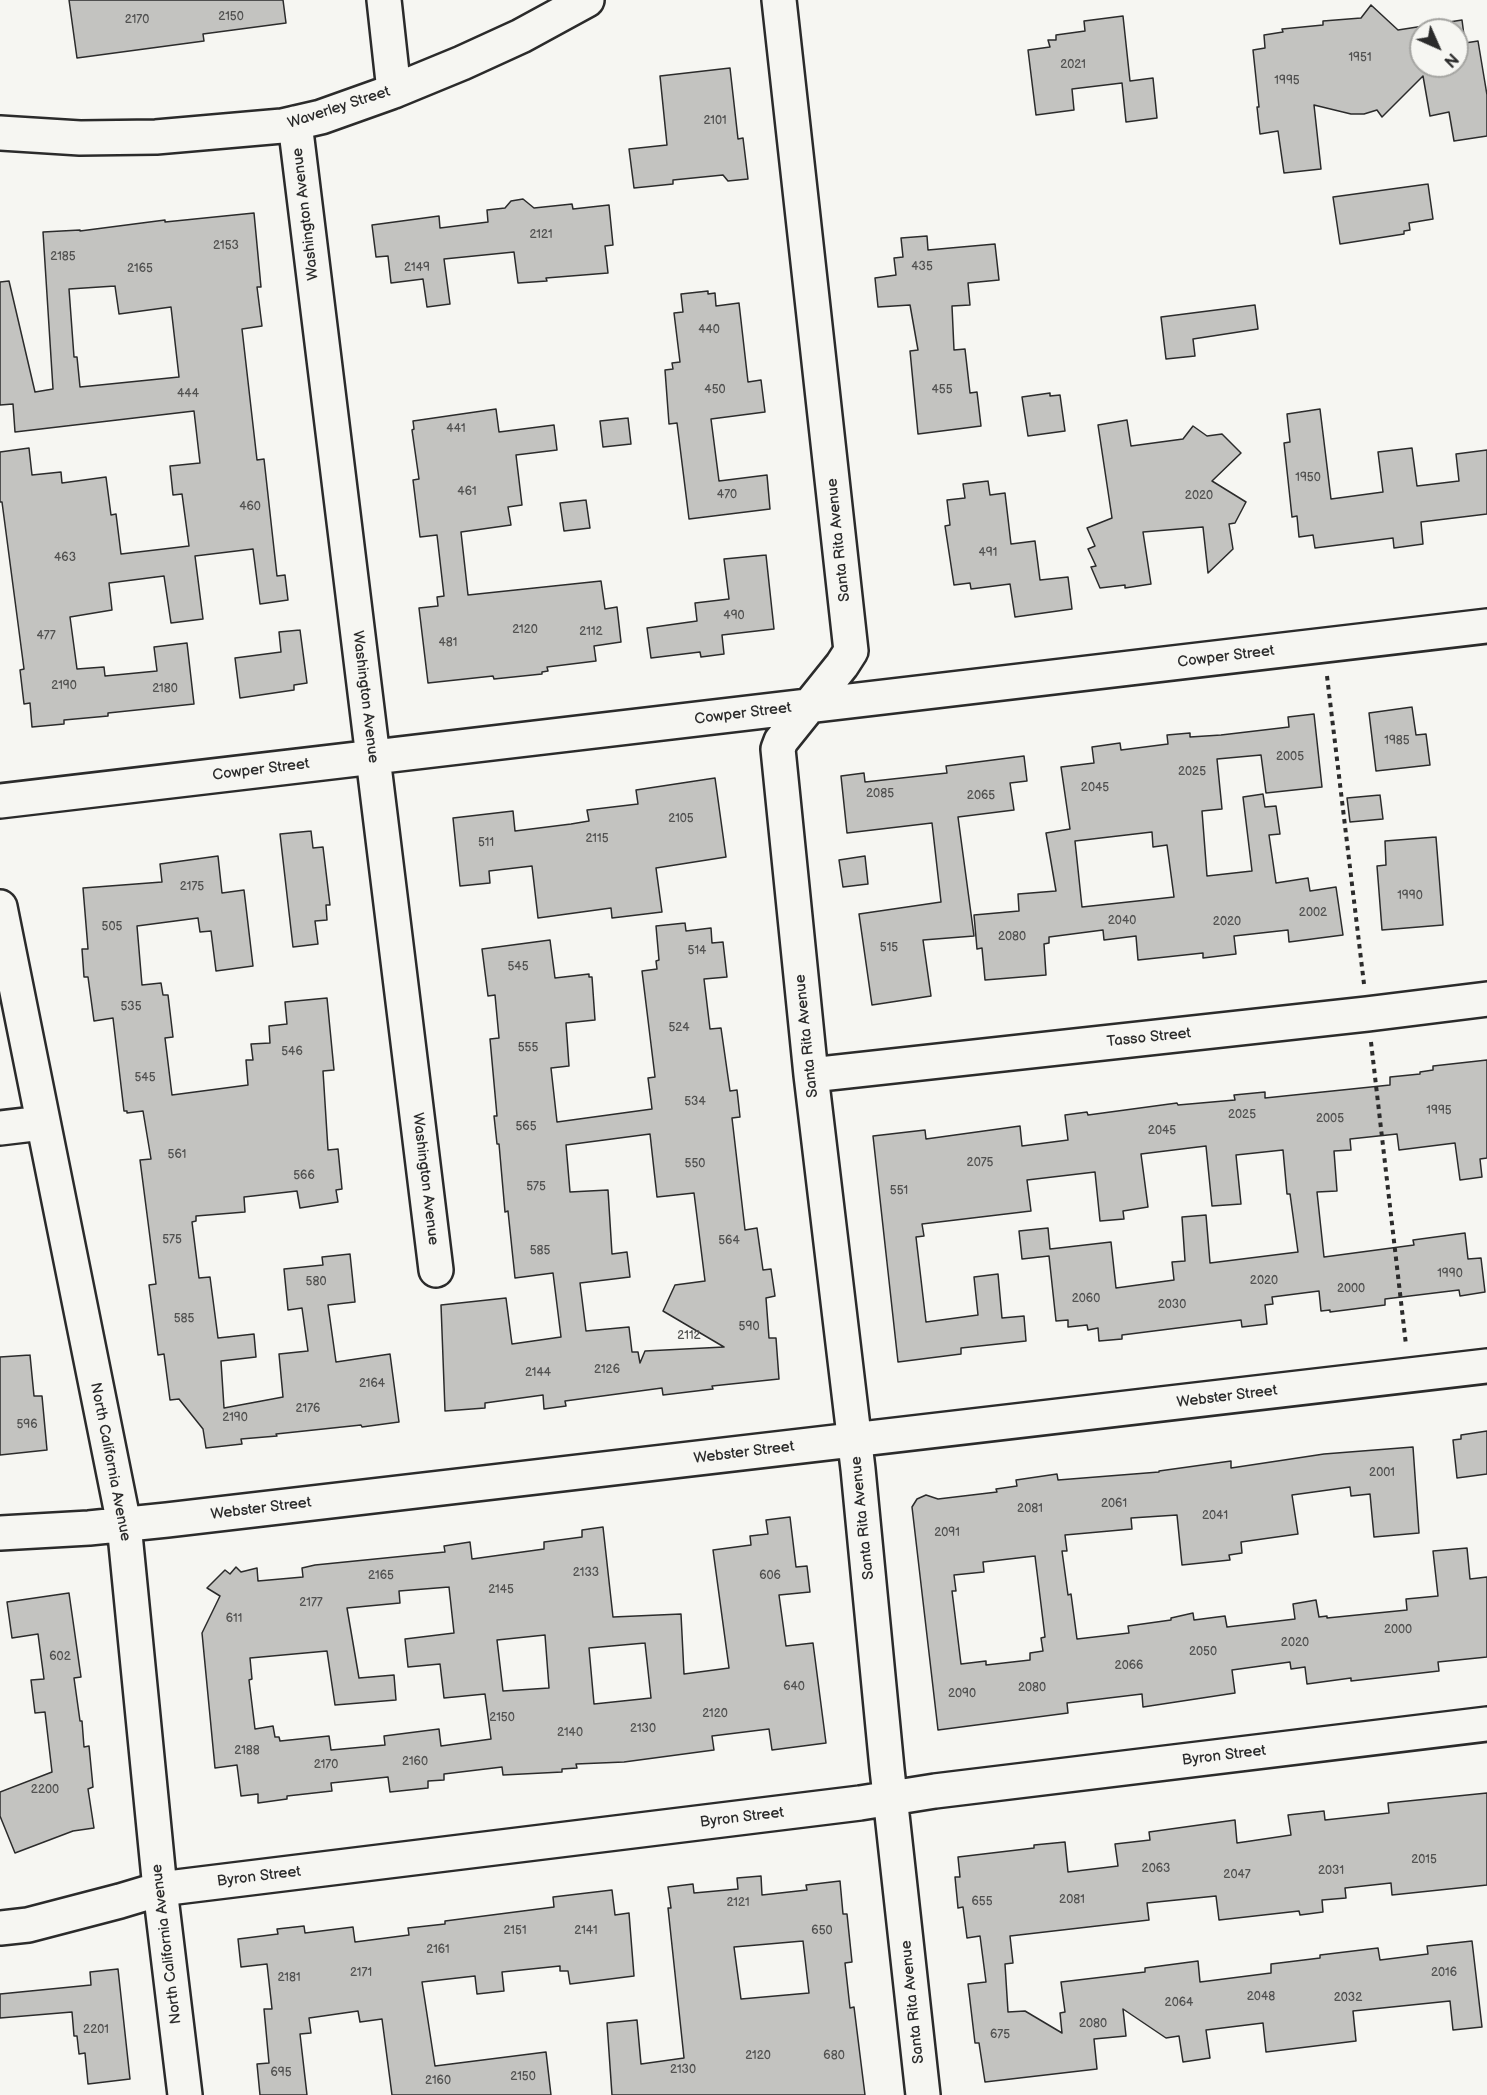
<!DOCTYPE html>
<html>
<head>
<meta charset="utf-8">
<style>
	body { margin:0 }
	#map { position:relative; width:1487px; height:2095px; overflow:hidden; background:#f6f6f2; font-family:"Balsamiq Sans",sans-serif }
	canvas { display:block }
	.north { position:absolute; left:1409px; top:18px; width:60px; height:60px; box-sizing:border-box; background:#f6f6f2; border:2px solid #a5a5a2; border-radius:50%; rotate:135deg; font-size:16px; font-weight:700; line-height:24px; text-align:center; color:#2b2b2b }
	.north::after { content:''; display:block; margin:auto; width:21px; height:27px; background:#2b2b2b; clip-path:polygon(50% 0,100% 100%,50% 72%,0 100%) }
</style>
</head>
<body>
<div id="map">
<canvas width="1487" height="2095"></canvas>
<div class="north">N</div>
</div>
<script>
const ctx = document.querySelector('canvas').getContext('2d');
ctx.lineJoin = 'round';
function fillPath(path, color) { ctx.fillStyle = color; ctx.fill(path, 'evenodd'); }
const shape = rows => new Path2D(rows.map(r => 'M' + r).join(''));
function stroke(path, color, width, dash) { ctx.strokeStyle = color; ctx.lineWidth = width; ctx.lineCap = dash ? 'butt' : 'round'; ctx.setLineDash(dash || []); ctx.stroke(path); }
function label(font, color, halo, rows, align = 'center') {
  ctx.font = font + ' "Balsamiq Sans",sans-serif'; ctx.lineWidth = 5; ctx.setLineDash([]); ctx.textBaseline = 'middle'; ctx.strokeStyle = halo; ctx.fillStyle = color; for (const [text, x, y, turn = 0] of rows) {
    ctx.save(); ctx.translate(x, y); ctx.rotate((+turn || 0) * Math.PI / 180); ctx.textAlign = isNaN(turn) ? turn : align; if (halo) ctx.strokeText(text, 0, 0); ctx.fillText(text, 0, 0); ctx.restore();
  }
}
const building = shape([
	[69,0,283,0,286,23,203,34,204,41,77,58,69,0],
	[1371,5,1398,30,1462,20,1465,43,1478,41,1487,95,1487,136,1454,141,1449,112,1430,116,1423,76,1382,117,1377,110,1364,114,1351,114,1314,105,1321,169,1284,173,1278,131,1260,134,1257,107,1259,107,1253,50,1265,48,1264,35,1283,32,1282,29,1323,25,1323,21,1361,18,1371,5],
	[1421,30,1457,30,1457,66,1421,66,1421,30],
	[1123,16,1130,81,1153,78,1157,118,1126,122,1122,83,1072,89,1074,110,1036,115,1028,50,1050,47,1048,40,1056,40,1056,35,1085,31,1084,21,1123,16],
	[730,68,738,139,743,138,748,179,728,181,723,175,673,180,673,184,634,188,629,149,667,145,660,76,730,68],
	[1428,184,1433,219,1409,223,1410,230,1404,231,1404,234,1340,244,1333,197,1428,184],
	[523,199,534,208,572,204,573,209,609,205,613,245,605,246,608,273,546,278,547,281,518,283,514,252,444,259,450,304,427,307,423,279,391,283,388,256,376,257,372,225,439,216,440,228,488,222,487,210,505,208,511,201,523,199],
	[254,213,261,287,257,287,262,326,242,329,257,460,264,459,277,576,285,575,288,600,260,604,253,549,195,556,203,619,171,623,164,576,109,583,112,610,70,617,77,669,104,667,105,676,157,671,154,647,187,643,194,704,108,713,108,716,64,720,64,724,32,727,30,703,24,704,20,670,24,669,2,502,0,502,0,452,29,448,32,475,61,472,62,483,106,477,111,515,116,514,121,554,189,546,182,494,173,495,170,466,200,463,194,411,15,432,13,404,0,405,0,282,9,281,35,392,53,389,43,232,80,230,80,231,165,220,165,222,254,213],
	[115,286,119,314,171,307,179,377,80,387,77,357,74,357,69,289,115,286],
	[927,236,928,250,995,244,999,280,968,283,970,305,952,306,954,350,965,349,970,393,977,392,981,426,918,434,910,351,918,350,910,305,878,307,875,278,896,275,894,258,903,257,901,238,927,236],
	[708,291,708,294,715,293,716,306,739,303,748,382,761,380,765,412,711,419,719,481,767,475,770,509,689,519,677,423,669,424,665,370,673,369,672,363,680,362,674,313,683,312,681,294,708,291],
	[1255,305,1258,329,1193,339,1195,356,1166,359,1161,317,1255,305],
	[1050,393,1050,396,1060,395,1065,431,1028,436,1022,397,1050,393],
	[496,409,499,432,554,425,557,450,516,455,522,505,508,507,511,525,461,532,468,595,601,581,605,609,617,607,621,642,594,646,596,661,547,667,548,671,542,672,542,674,494,679,493,676,428,683,419,608,438,606,437,597,444,596,437,535,420,537,413,480,419,479,412,430,414,429,413,421,496,409],
	[1320,409,1331,499,1383,492,1378,452,1412,448,1417,486,1459,481,1456,454,1487,450,1487,514,1421,522,1423,544,1394,548,1393,538,1315,548,1313,535,1299,537,1297,516,1292,517,1284,443,1290,442,1287,414,1320,409],
	[628,418,631,444,603,447,600,421,628,418],
	[1127,420,1131,446,1183,439,1193,426,1207,436,1222,434,1241,453,1212,481,1246,502,1235,523,1229,524,1233,549,1208,573,1203,527,1143,532,1151,584,1125,588,1125,585,1100,588,1091,567,1096,566,1088,549,1095,546,1087,528,1112,518,1098,425,1127,420],
	[988,481,990,495,1005,493,1011,544,1035,541,1040,580,1068,577,1072,609,1015,617,1010,584,971,589,970,583,954,585,945,526,950,525,947,500,965,498,963,484,988,481],
	[586,500,590,528,564,531,560,503,586,500],
	[766,555,774,629,722,635,724,654,701,657,700,652,651,658,647,628,697,621,695,603,729,599,724,559,766,555],
	[300,630,307,683,294,685,294,690,240,698,235,658,281,652,279,632,300,630],
	[1412,707,1416,735,1426,734,1430,765,1376,771,1369,713,1412,707],
	[1314,714,1322,787,1266,793,1261,755,1217,759,1222,809,1202,811,1207,876,1252,871,1243,797,1263,794,1265,807,1276,806,1280,834,1269,835,1276,883,1308,878,1310,891,1336,887,1343,935,1289,942,1288,930,1234,936,1236,954,1203,958,1203,953,1138,960,1136,936,1104,940,1103,930,1049,937,1049,943,1044,944,1046,975,985,980,982,948,977,949,974,915,1019,911,1018,894,1056,891,1046,833,1070,829,1061,767,1094,763,1092,747,1120,743,1121,750,1168,744,1167,735,1190,733,1190,737,1221,735,1289,727,1288,717,1314,714],
	[1152,832,1153,847,1167,845,1174,897,1082,907,1075,841,1152,832],
	[1024,756,1027,781,1010,783,1014,810,958,817,974,936,923,940,931,996,872,1005,859,914,941,902,932,823,847,833,841,776,864,773,865,782,947,773,946,766,1024,756],
	[715,778,726,857,656,868,662,912,612,918,611,908,538,918,532,866,489,871,490,883,460,886,453,818,513,811,515,831,571,824,589,821,587,810,638,804,636,790,715,778],
	[1380,795,1383,819,1350,822,1347,798,1380,795],
	[311,831,313,848,323,847,330,905,326,905,327,920,315,921,318,944,293,947,280,834,311,831],
	[1436,837,1443,925,1382,930,1377,866,1386,865,1385,841,1436,837],
	[218,856,222,893,244,890,253,966,216,971,211,931,200,932,198,918,137,926,142,985,161,983,163,995,168,995,173,1037,165,1038,172,1095,248,1085,246,1060,253,1060,251,1044,270,1043,269,1026,287,1024,285,1002,327,998,334,1070,323,1071,328,1150,338,1149,342,1189,336,1190,338,1202,300,1208,297,1191,244,1197,245,1212,196,1216,196,1221,192,1222,199,1278,210,1277,218,1338,254,1334,256,1357,221,1361,224,1408,283,1397,279,1354,308,1351,302,1308,288,1310,284,1269,323,1265,322,1257,350,1254,355,1302,328,1305,336,1362,390,1354,399,1422,362,1427,361,1425,276,1434,277,1436,241,1439,242,1444,206,1448,203,1429,179,1399,170,1400,164,1354,158,1355,149,1285,156,1284,140,1160,151,1159,143,1111,127,1113,127,1111,124,1111,113,1018,94,1021,88,977,84,977,82,949,88,949,83,888,162,882,160,864,218,856],
	[865,856,868,884,843,887,839,860,865,856],
	[685,923,686,931,711,928,712,943,723,942,727,977,704,979,710,1029,721,1028,730,1091,737,1090,740,1117,732,1118,745,1230,757,1228,763,1270,771,1269,775,1296,766,1298,769,1338,776,1338,779,1379,712,1386,713,1389,663,1395,662,1388,565,1401,566,1406,544,1409,543,1395,485,1403,485,1408,445,1411,441,1305,506,1298,512,1344,561,1337,553,1273,515,1278,508,1211,505,1212,499,1144,497,1144,494,1116,497,1116,490,1039,499,1038,495,995,488,996,482,949,550,940,555,978,589,974,589,977,592,977,595,1020,566,1023,569,1066,551,1068,557,1122,652,1109,648,1078,655,1077,642,971,657,969,656,961,659,960,656,926,685,923],
	[650,1134,657,1197,694,1193,705,1281,675,1285,663,1311,724,1347,645,1351,640,1363,638,1352,632,1352,629,1327,586,1331,580,1283,630,1277,627,1252,612,1254,608,1190,570,1192,566,1145,650,1134],
	[1487,1060,1487,1158,1480,1159,1482,1177,1460,1180,1455,1143,1399,1150,1397,1134,1350,1139,1351,1150,1334,1151,1337,1191,1317,1192,1324,1257,1414,1245,1413,1240,1465,1233,1468,1259,1481,1258,1485,1292,1460,1296,1459,1290,1385,1299,1385,1305,1330,1312,1330,1310,1321,1311,1319,1291,1272,1297,1273,1304,1265,1305,1267,1324,1242,1327,1241,1320,1122,1335,1122,1339,1099,1341,1098,1328,1088,1330,1087,1325,1068,1327,1068,1320,1056,1321,1049,1256,1022,1259,1019,1231,1048,1228,1050,1249,1111,1242,1116,1288,1174,1280,1172,1262,1185,1261,1182,1217,1206,1215,1210,1263,1298,1252,1290,1194,1287,1194,1283,1150,1236,1155,1241,1204,1212,1206,1206,1146,1141,1154,1148,1207,1123,1211,1124,1219,1100,1221,1095,1172,1027,1180,1031,1211,922,1224,924,1236,916,1237,926,1322,978,1315,974,1277,998,1274,1002,1318,1024,1316,1026,1341,961,1348,961,1354,898,1362,873,1136,925,1130,926,1139,1020,1126,1022,1146,1068,1140,1065,1115,1087,1112,1088,1115,1177,1103,1178,1105,1235,1100,1234,1095,1265,1092,1265,1098,1390,1085,1390,1077,1420,1074,1420,1072,1433,1070,1433,1066,1487,1060],
	[30,1355,34,1396,42,1396,47,1450,0,1455,0,1357,30,1355],
	[1487,1431,1487,1474,1457,1478,1453,1440,1461,1439,1461,1435,1487,1431],
	[1413,1447,1419,1533,1374,1537,1370,1494,1351,1496,1350,1487,1292,1495,1298,1534,1241,1542,1242,1553,1229,1555,1230,1560,1182,1565,1177,1515,1131,1518,1132,1529,1065,1535,1067,1551,1062,1551,1068,1595,1071,1594,1077,1639,1129,1633,1128,1626,1171,1620,1171,1618,1193,1613,1194,1620,1225,1616,1227,1627,1295,1619,1293,1604,1316,1600,1319,1617,1327,1616,1327,1618,1407,1610,1406,1599,1438,1596,1433,1551,1467,1548,1470,1579,1487,1577,1487,1657,1438,1662,1439,1671,1351,1681,1351,1678,1307,1684,1305,1667,1291,1669,1290,1662,1232,1670,1235,1693,1143,1707,1142,1694,1067,1703,1068,1713,938,1730,912,1507,917,1499,926,1495,938,1499,997,1492,996,1489,1017,1486,1016,1480,1057,1474,1058,1480,1159,1472,1159,1471,1231,1461,1231,1468,1324,1454,1413,1447],
	[1035,1556,1045,1637,1041,1638,1043,1651,1030,1653,1030,1660,986,1665,986,1661,961,1664,952,1591,956,1591,954,1575,984,1572,983,1562,1035,1556],
	[790,1517,796,1567,807,1566,810,1592,779,1595,786,1646,813,1643,826,1743,772,1750,769,1729,712,1736,714,1750,624,1762,576,1764,577,1768,562,1769,562,1772,503,1775,502,1767,444,1774,444,1780,428,1781,428,1788,390,1792,388,1777,331,1783,332,1791,287,1796,287,1799,258,1803,258,1794,241,1796,237,1765,215,1768,202,1633,220,1596,207,1588,225,1570,230,1574,236,1567,241,1572,257,1568,258,1581,303,1577,302,1568,315,1565,445,1552,444,1546,470,1542,472,1559,544,1549,544,1542,582,1537,582,1530,603,1527,613,1617,681,1614,684,1674,729,1668,713,1550,751,1545,750,1536,768,1534,766,1520,790,1517],
	[449,1587,454,1633,405,1639,408,1667,440,1664,444,1698,485,1694,491,1739,441,1746,439,1729,384,1736,385,1745,331,1750,329,1736,280,1741,279,1737,275,1737,273,1726,255,1729,249,1680,252,1679,250,1658,327,1651,335,1705,396,1700,394,1675,359,1678,347,1608,400,1603,399,1591,449,1587],
	[545,1635,549,1688,503,1691,497,1640,545,1635],
	[645,1643,651,1698,594,1704,589,1648,645,1643],
	[69,1593,81,1677,74,1678,80,1721,82,1721,84,1747,89,1746,93,1787,88,1789,94,1828,73,1831,15,1853,0,1816,0,1792,52,1772,45,1712,35,1713,31,1680,44,1679,38,1634,12,1638,7,1602,69,1593],
	[1487,1793,1487,1885,1392,1895,1391,1883,1345,1888,1346,1898,1322,1900,1323,1912,1300,1915,1299,1911,1219,1920,1216,1896,1147,1903,1149,1920,1010,1936,1013,1963,1005,1964,1008,2012,1025,2011,1062,2033,1060,2013,1065,2012,1061,1982,1145,1972,1145,1968,1198,1961,1200,1982,1271,1973,1271,1964,1320,1958,1320,1955,1378,1948,1380,1960,1428,1954,1427,1946,1472,1941,1482,2027,1453,2030,1450,2001,1353,2011,1356,2041,1266,2052,1263,2023,1206,2030,1210,2058,1183,2062,1179,2036,1166,2038,1123,2009,1126,2036,1094,2039,1097,2069,985,2082,979,2043,975,2043,968,1984,986,1982,980,1936,967,1938,963,1907,958,1908,955,1877,960,1877,958,1857,1034,1848,1034,1845,1065,1842,1068,1872,1118,1866,1115,1844,1150,1840,1149,1832,1235,1820,1237,1843,1291,1835,1288,1815,1324,1811,1325,1820,1389,1813,1388,1803,1487,1793],
	[761,1876,762,1895,807,1890,806,1885,840,1881,843,1914,847,1914,852,1962,845,1963,850,2008,854,2007,865,2095,612,2095,607,2023,637,2020,641,2064,684,2058,668,1908,671,1908,668,1887,693,1884,694,1893,738,1889,737,1878,761,1876],
	[803,1941,809,1993,741,1999,734,1947,803,1941],
	[612,1890,615,1915,629,1913,634,1976,570,1984,568,1971,560,1971,560,1966,502,1972,504,1991,477,1994,475,1976,422,1982,435,2066,546,2052,551,2095,392,2095,382,2019,360,2022,358,2011,309,2018,311,2033,300,2034,307,2095,260,2095,257,2064,269,2063,264,2009,272,2009,267,1964,241,1967,238,1939,278,1934,277,1929,304,1926,305,1933,353,1927,355,1942,409,1935,408,1928,445,1924,445,1921,554,1907,553,1897,612,1890],
	[118,1969,130,2079,88,2084,85,2053,79,2054,77,2036,74,2036,72,2012,0,2018,0,1994,91,1985,90,1972,118,1969]
]);
fillPath(building, '#c3c3c0');
stroke(building, '#2b2b2b', 1.5);
const minor = shape([
	[384,0,394,91],
	[779,0,851,651,842,665,781,741,778,749,811,1075,858,1469,887,1769,923,2095],
	[295,123,436,1270],
	[0,133,80,138,156,137,282,126,321,117,394,91,462,63,521,36,587,0],
	[0,801,1487,626],
	[0,907,124,1524,160,1889,185,2095],
	[811,1075,1367,1014,1487,999],
	[0,1128,42,1123],
	[0,1533,89,1528,167,1520,1487,1366],
	[0,1928,28,1925,120,1901,160,1889,860,1803,935,1791,1487,1724]
]);
stroke(minor, '#2b2b2b', 38);
stroke(shape([
	[1327,676,1364,984],
	[1371,1042,1406,1345]
]), '#2b2b2b', 4, [4.5, 4.5]);
stroke(minor, '#f6f6f2', 33);
label('12px', '#515150', null, [
	["2150",231,17],
	["2170",137,20],
	["1951",1360,58],
	["2021",1073,65],
	["1995",1287,81],
	["2101",715,121],
	["2121",541,235],
	["2153",226,246],
	["2185",63,257],
	["435",922,267],
	["2149",417,268],
	["2165",140,269],
	["440",709,330],
	["450",715,390],
	["455",942,390],
	["444",188,394],
	["441",456,429],
	["1950",1308,478],
	["461",467,492],
	["470",727,495],
	["2020",1199,496],
	["460",250,507],
	["491",988,553],
	["463",65,558],
	["490",734,616],
	["2120",525,630],
	["2112",591,632],
	["477",46,636],
	["481",448,643],
	["2190",64,686],
	["2180",165,689],
	["1985",1397,741],
	["2005",1290,757],
	["2025",1192,772],
	["2045",1095,788],
	["2085",880,794],
	["2065",981,796],
	["2105",681,819],
	["2115",597,839],
	["511",486,843],
	["2175",192,887],
	["1990",1410,896],
	["2002",1313,913],
	["2040",1122,921],
	["2020",1227,922],
	["505",112,927],
	["2080",1012,937],
	["515",889,948],
	["514",697,951],
	["545",518,967],
	["535",131,1007],
	["524",679,1028],
	["555",528,1048],
	["546",292,1052],
	["545",145,1078],
	["534",695,1102],
	["1995",1439,1111],
	["2025",1242,1115],
	["2005",1330,1119],
	["565",526,1127],
	["2045",1162,1131],
	["561",177,1155],
	["2075",980,1163],
	["550",695,1164],
	["566",304,1176],
	["575",536,1187],
	["551",899,1191],
	["575",172,1240],
	["564",729,1241],
	["585",540,1251],
	["1990",1450,1274],
	["2020",1264,1281],
	["580",316,1282],
	["2000",1351,1289],
	["2060",1086,1299],
	["2030",1172,1305],
	["585",184,1319],
	["590",749,1327],
	["2112",689,1336],
	["2126",607,1370],
	["2144",538,1373],
	["2164",372,1384],
	["2176",308,1409],
	["2190",235,1418],
	["596",27,1425],
	["2001",1382,1473],
	["2061",1114,1504],
	["2081",1030,1509],
	["2041",1215,1516],
	["2091",947,1533],
	["2133",586,1573],
	["2165",381,1576],
	["606",770,1576],
	["2145",501,1590],
	["2177",311,1603],
	["611",234,1619],
	["2000",1398,1630],
	["2020",1295,1643],
	["2050",1203,1652],
	["602",60,1657],
	["2066",1129,1666],
	["640",794,1687],
	["2080",1032,1688],
	["2090",962,1694],
	["2120",715,1714],
	["2150",502,1718],
	["2130",643,1729],
	["2140",570,1733],
	["2188",247,1751],
	["2160",415,1762],
	["2170",326,1765],
	["2200",45,1790],
	["2015",1424,1860],
	["2063",1156,1869],
	["2031",1331,1871],
	["2047",1237,1875],
	["2081",1072,1900],
	["655",982,1902],
	["2121",738,1903],
	["2151",515,1931],
	["2141",586,1931],
	["650",822,1931],
	["2161",438,1950],
	["2171",361,1973],
	["2016",1444,1973],
	["2181",289,1978],
	["2048",1261,1997],
	["2032",1348,1998],
	["2064",1179,2003],
	["2080",1093,2024],
	["2201",96,2030],
	["675",1000,2035],
	["2120",758,2056],
	["680",834,2056],
	["2130",683,2070],
	["695",281,2073],
	["2150",523,2077],
	["2160",438,2081]
]);
label('15px', '#2b2b2b', '#f6f6f2', [
	["Waverley Street",339,108,-18],
	["Washington Avenue",306,214,-97],
	["Santa Rita Avenue",839,540,-96],
	["Cowper Street",1226,657,-7],
	["Washington Avenue",365,697,83],
	["Cowper Street",743,714,-7],
	["Cowper Street",261,770,-7],
	["Santa Rita Avenue",807,1036,-96],
	["Tasso Street",1149,1038,-6],
	["Washington Avenue",425,1179,83],
	["Webster Street",1227,1397,-7],
	["Webster Street",744,1453,-7],
	["North California Avenue",110,1462,79],
	["Webster Street",261,1509,-7],
	["Santa Rita Avenue",863,1518,-96],
	["Byron Street",1224,1756,-7],
	["Byron Street",742,1818,-7],
	["Byron Street",259,1877,-7],
	["North California Avenue",167,1944,-97],
	["Santa Rita Avenue",913,2002,-96]
]);
</script>
</body>
</html>
